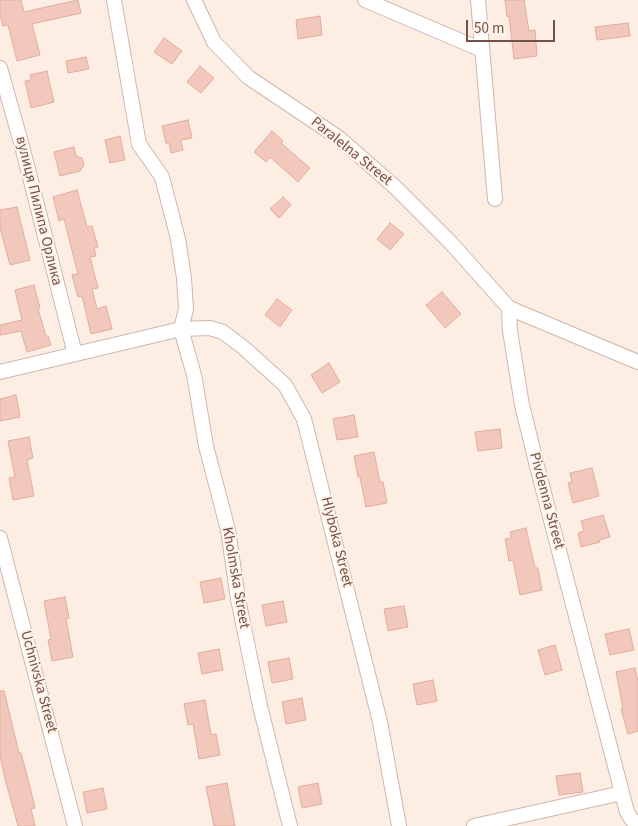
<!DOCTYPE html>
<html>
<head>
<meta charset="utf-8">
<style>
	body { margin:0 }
	#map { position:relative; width:638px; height:826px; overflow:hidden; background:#fceee3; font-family:"Source Sans 3",sans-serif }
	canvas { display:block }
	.scale { position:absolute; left:466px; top:20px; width:89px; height:22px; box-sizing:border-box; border:2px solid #745249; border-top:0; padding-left:6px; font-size:15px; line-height:18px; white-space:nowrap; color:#745249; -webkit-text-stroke:4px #fff3e9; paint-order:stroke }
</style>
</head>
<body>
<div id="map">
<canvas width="638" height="826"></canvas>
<div class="scale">50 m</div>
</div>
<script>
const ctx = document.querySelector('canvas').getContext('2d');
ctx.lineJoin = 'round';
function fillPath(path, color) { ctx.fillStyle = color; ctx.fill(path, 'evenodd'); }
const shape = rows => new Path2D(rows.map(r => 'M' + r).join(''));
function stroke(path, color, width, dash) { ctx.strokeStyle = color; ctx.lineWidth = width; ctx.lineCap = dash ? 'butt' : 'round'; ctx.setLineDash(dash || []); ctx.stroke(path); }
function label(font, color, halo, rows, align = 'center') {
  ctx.font = font + ' "Source Sans 3",sans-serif'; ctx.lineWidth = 4; ctx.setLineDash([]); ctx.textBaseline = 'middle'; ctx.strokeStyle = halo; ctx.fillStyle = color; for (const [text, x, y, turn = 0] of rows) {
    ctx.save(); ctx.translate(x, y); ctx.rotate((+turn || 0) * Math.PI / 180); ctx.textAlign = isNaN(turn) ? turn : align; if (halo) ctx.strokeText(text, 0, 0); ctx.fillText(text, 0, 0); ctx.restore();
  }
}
const building = shape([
	[0,0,21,0,24,12,78,0,81,13,32,24,40,55,17,61,8,25,3,26,0,14,0,0],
	[505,0,524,0,529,31,535,30,537,56,514,59,509,16,507,17,505,0],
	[320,16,322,35,298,39,296,20,320,16],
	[628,23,630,36,597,40,595,27,628,23],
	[164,38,182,51,172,64,154,52,164,38],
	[86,57,89,69,68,73,66,61,86,57],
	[200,66,214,78,201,93,187,82,200,66],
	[47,71,54,102,31,108,25,81,31,80,30,75,47,71],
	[188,120,192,138,181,140,183,150,171,153,169,143,166,143,162,126,188,120],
	[272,131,283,141,281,143,310,168,298,182,270,157,266,162,254,152,272,131],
	[120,136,125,160,110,163,105,140,120,136],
	[74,147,76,156,82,158,84,165,80,171,60,176,54,152,74,147],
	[77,190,87,227,92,226,98,247,94,248,96,256,90,257,98,288,92,289,97,309,106,306,112,329,91,334,82,296,78,297,72,275,78,274,64,219,59,221,53,197,77,190],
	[283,197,291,205,279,218,270,209,283,197],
	[17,207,30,260,10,265,0,228,0,210,17,207],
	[390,223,404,234,390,250,377,239,390,223],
	[34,285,40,308,38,309,46,336,48,336,51,345,27,352,21,331,0,335,0,325,22,320,15,290,34,285],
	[442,292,461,314,445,328,426,305,442,292],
	[277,299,292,310,280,327,265,315,277,299],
	[329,363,340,382,322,393,311,375,329,363],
	[16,395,20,417,0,421,0,399,16,395],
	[354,415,358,437,337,440,333,419,354,415],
	[500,429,502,448,478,451,475,432,500,429],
	[29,437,33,458,27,460,34,496,13,500,9,478,15,477,8,441,29,437],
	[374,452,380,482,383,482,387,503,366,507,360,477,358,477,354,456,374,452],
	[592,468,599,496,573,503,568,483,572,482,570,473,592,468],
	[603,515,610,537,599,540,600,542,581,547,578,533,584,531,581,521,603,515],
	[526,528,535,568,538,568,542,590,520,595,513,560,509,561,505,539,511,538,510,532,526,528],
	[221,578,225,599,204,603,200,582,221,578],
	[65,597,69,618,66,619,73,657,52,661,48,640,51,639,44,601,65,597],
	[283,601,287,622,266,626,262,605,283,601],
	[404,606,408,627,388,631,384,609,404,606],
	[629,629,634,650,610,655,605,634,629,629],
	[555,645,562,670,545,675,538,650,555,645],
	[219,649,223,670,202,674,198,653,219,649],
	[289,658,293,679,272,683,268,662,289,658],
	[635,668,638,682,638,731,628,734,621,709,623,709,616,672,635,668],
	[433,680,437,701,417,705,413,684,433,680],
	[0,691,4,691,19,753,21,753,30,787,35,808,31,809,35,826,18,826,5,779,0,756,0,691],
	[302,698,306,720,286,724,282,702,302,698],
	[205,700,211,735,216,734,220,755,199,759,193,724,188,725,184,704,205,700],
	[580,773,583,792,559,795,556,776,580,773],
	[227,783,235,826,214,826,206,787,227,783],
	[318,783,322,804,302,808,298,787,318,783],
	[103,788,107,809,87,813,83,792,103,788]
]);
fillPath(building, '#f1c8bb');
stroke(building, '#e3ac9b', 1);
const street = shape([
	[114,0,139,144,162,177,178,239,184,278,186,309,181,329],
	[194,0,214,42,248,77,339,138,395,187,451,243,509,308,638,362],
	[365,0,482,50],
	[478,0,495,199],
	[0,68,22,146,75,354],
	[509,308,510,331,522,405,538,470,627,812,632,820,638,823],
	[181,329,194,375,206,446,228,530,238,599,260,706,290,826],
	[0,372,181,329,210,328,223,332,244,348,285,385,304,419,380,722,399,826],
	[0,538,75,826],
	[474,826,622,793]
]);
stroke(street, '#cfb7ad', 16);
stroke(street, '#fff', 14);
label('15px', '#745249', '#fff3e9', [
	["Paralelna Street",351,152,39],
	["вулиця Пилипа Орлика",38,211,76],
	["Pivdenna Street",546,501,75],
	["Hlyboka Street",336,542,76],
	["Kholmska Street",235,578,80],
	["Uchnivska Street",38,682,75]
]);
</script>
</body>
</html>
